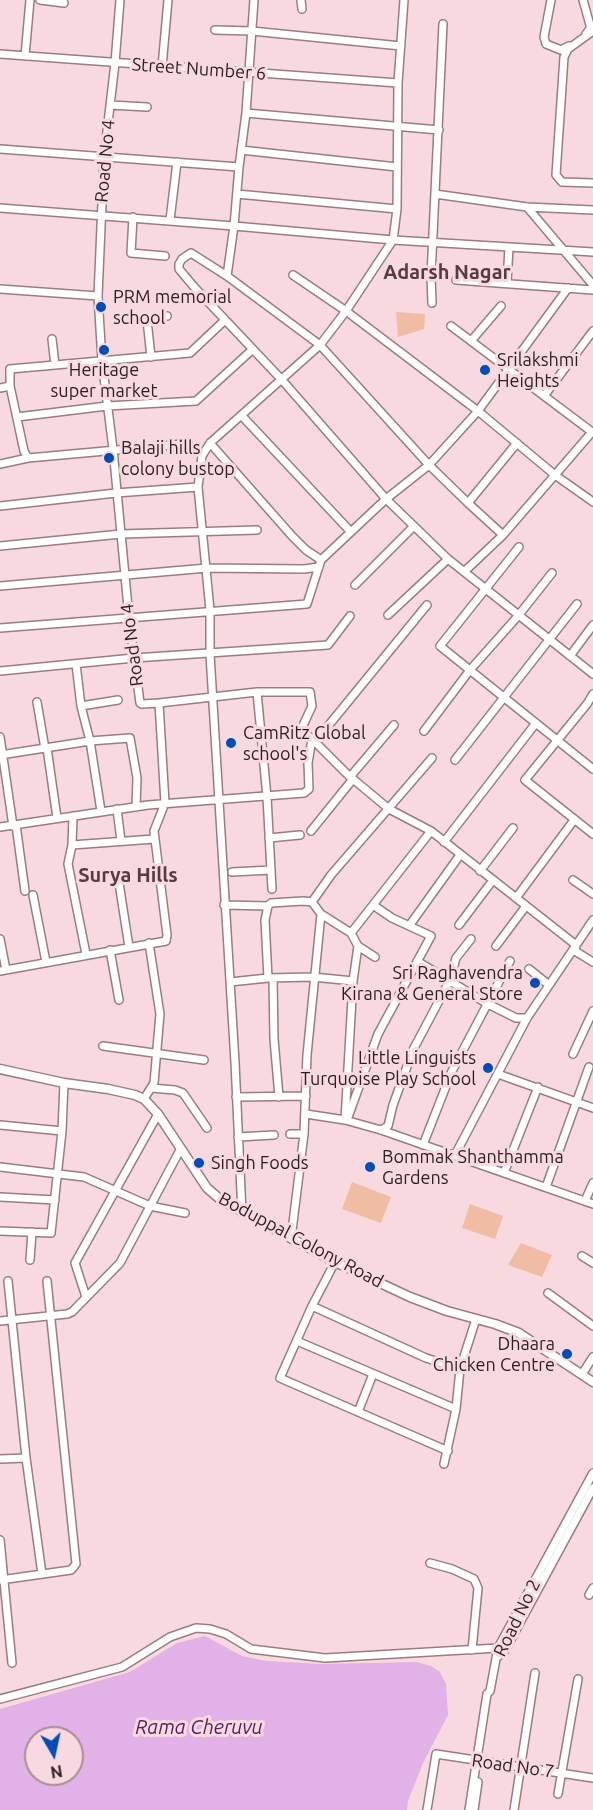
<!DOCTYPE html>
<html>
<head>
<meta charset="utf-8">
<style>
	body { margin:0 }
	#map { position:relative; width:593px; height:1810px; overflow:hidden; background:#f8d9df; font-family:Ubuntu,sans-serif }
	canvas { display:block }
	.north { position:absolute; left:24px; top:1726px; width:60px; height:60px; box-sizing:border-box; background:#f8d9df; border:2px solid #a68f93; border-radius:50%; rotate:171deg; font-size:16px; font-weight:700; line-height:24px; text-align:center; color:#2a1f21 }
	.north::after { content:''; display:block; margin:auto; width:21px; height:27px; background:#004db7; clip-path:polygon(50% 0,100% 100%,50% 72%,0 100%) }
</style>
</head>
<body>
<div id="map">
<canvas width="593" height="1810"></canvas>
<div class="north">N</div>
</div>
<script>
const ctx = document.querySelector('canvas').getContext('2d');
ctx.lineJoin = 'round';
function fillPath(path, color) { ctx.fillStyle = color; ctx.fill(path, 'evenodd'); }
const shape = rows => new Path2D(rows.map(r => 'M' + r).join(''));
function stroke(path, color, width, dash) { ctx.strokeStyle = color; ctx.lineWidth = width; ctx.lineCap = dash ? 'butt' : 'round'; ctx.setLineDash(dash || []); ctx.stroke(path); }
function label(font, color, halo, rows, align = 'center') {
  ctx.font = font + ' Ubuntu,sans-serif'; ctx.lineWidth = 6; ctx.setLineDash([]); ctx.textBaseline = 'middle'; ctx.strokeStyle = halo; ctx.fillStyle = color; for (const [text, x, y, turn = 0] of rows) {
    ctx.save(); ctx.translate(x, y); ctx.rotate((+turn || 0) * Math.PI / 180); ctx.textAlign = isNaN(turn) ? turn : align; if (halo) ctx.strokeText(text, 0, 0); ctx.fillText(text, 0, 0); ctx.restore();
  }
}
fillPath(shape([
	[396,312,425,314,424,329,398,337],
	[352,1182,391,1197,381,1223,342,1209],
	[470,1204,503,1216,495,1239,462,1228],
	[521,1243,552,1255,542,1277,508,1265]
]), '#f0bca3');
fillPath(shape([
	[205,1636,242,1656,266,1661,321,1664,416,1662,431,1666,440,1672,446,1684,448,1715,423,1763,408,1801,407,1810,0,1810,0,1709,130,1672,177,1643],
	[36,1738,72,1738,72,1774,36,1774]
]), '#e1b1e7');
const minor = shape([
	[40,0,64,3],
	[120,0,115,63,104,157,98,296,102,361,113,449,129,618,140,703,142,704,159,703,257,692,310,692,312,706,301,730,312,739,347,774,389,809,431,831,576,945,575,951,593,962],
	[301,0,302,9],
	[551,0,544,37,546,44,561,50,569,46],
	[583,0,590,25,590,29,586,34],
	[215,30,252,31,401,46],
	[593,31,568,49,564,57,556,175,562,182,593,183],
	[0,54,398,83],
	[25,56,30,0],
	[162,67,168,0],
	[110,105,147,107],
	[246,113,439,130],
	[0,149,239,167,246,113,254,0],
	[241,150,397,167],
	[239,167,234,226,393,240,593,252],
	[237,194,397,209],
	[435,194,527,207,593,210],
	[527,207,593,285],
	[0,208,234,226,227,276],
	[133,217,131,253,165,256],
	[170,220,177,162],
	[293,275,346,311,478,411,555,475,593,502],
	[456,280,593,290],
	[507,283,509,247],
	[0,289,98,296],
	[432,303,431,276,443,24],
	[451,326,592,432,503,535],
	[52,339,55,365],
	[471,341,501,306],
	[151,357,147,320,167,316],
	[0,388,10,386],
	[544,396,593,331],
	[242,416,350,531],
	[17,417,107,406,196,401,253,349],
	[210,443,292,536,306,550,321,560],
	[28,458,24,451,10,386,10,369,190,353,225,320],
	[0,464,28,458,183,444],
	[198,487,210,610,210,654,235,1062,242,1213],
	[468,503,429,465,320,345,227,276,191,253,182,259,179,264,179,269,195,288,282,380,386,499,448,559,593,674],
	[0,506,116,493,198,487,202,456,210,443,320,345,346,311,393,240,397,209,398,83,404,0],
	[0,546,121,534,257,530],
	[519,547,440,646,593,769],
	[465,571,503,535,468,503,517,443],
	[355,585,414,526],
	[0,586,207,568,304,569,319,567],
	[388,615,448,559],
	[0,628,307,604,321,560,386,499,429,465,478,411,568,288],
	[570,656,593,625],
	[76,664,81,706,90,741,101,811],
	[0,671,134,658,328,645,350,616],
	[257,692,267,797,272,889],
	[593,694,587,704,525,780,593,834],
	[37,702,45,749],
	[81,706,118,700],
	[424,731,470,670,518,616,552,573],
	[0,737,13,826],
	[315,742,427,605],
	[47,748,57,818],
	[0,755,90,741,130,738,137,778,136,807],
	[455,760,577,604],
	[350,777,394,725],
	[117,809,121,841],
	[73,816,72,845,68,864,86,954],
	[16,825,25,891],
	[0,827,148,805,304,793,309,789,308,763,312,739],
	[311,831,353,779],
	[269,838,300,835],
	[444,842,536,723],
	[72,845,154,839],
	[480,871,513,828],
	[232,872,271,870],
	[573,880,593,894],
	[119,883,129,947],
	[33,895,46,962],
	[516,898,574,820],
	[312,902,331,875,432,758],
	[224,905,268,906,271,903,303,901,312,902,321,914,351,933,358,946,375,957],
	[373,905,431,831],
	[268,906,265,920,268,978],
	[459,925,493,880],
	[409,926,460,855],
	[0,939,6,970],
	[358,946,353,981,345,1120,381,1130,593,1204],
	[496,946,526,906],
	[110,950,119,1000],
	[417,961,486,1003,516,1018,527,1018],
	[529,969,549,985],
	[0,971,166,941,167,935,154,831,165,803,159,703],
	[273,978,274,1039,279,1097],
	[230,982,268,978,313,977,353,981],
	[103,1046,204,1060],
	[573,1054,593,1011],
	[498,1074,593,1108],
	[151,1088,175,1090,183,1093,207,1128],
	[236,1097,306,1096],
	[144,1099,154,1083,160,1014,149,943],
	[306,1114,345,1120],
	[347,1120,378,1034,431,936,392,918,373,905,351,933],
	[0,1125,62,1131],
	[381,1130,388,1126,393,1105,413,1050,450,980,456,958,471,939],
	[290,1134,304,1134],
	[238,1137,274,1135],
	[423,1145,452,1071,510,961],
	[455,1155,527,1018,593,920],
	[0,1167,84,1177,150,1206,185,1213],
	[504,1173,538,1087],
	[546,1187,589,1067],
	[0,1197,55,1200],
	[585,1201,593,1183],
	[0,1231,51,1233,62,1131,64,1083],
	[291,1239,304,1134,307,1055,321,914],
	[582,1256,593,1263],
	[30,1260,32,1232],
	[335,1262,312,1306,280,1378,448,1451],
	[8,1281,26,1458,42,1574],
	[548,1293,593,1326],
	[86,1297,75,1263,158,1114],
	[0,1321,67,1314,72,1312,120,1263,180,1150],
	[297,1341,456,1409,460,1369,426,1358,312,1306],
	[460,1369,476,1319],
	[582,1374,593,1357],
	[358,1412,373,1374],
	[0,1459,26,1458],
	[444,1464,456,1409],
	[0,1540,12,1663],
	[430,1563,452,1569,474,1579,478,1588,472,1650],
	[0,1580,71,1570,76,1564,47,1281],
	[589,1595,593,1588],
	[496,1658,504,1652,593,1488],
	[0,1699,122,1667,170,1637,196,1628,210,1629,226,1634,251,1649,325,1658,498,1648],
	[558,1794,578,1679],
	[427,1810,436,1754,593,1778],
	[469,1810,487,1694,490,1691,498,1648,593,1473],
	[474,1810,478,1782],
	[514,1810,535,1673]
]);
const tertiary = shape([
	[0,1069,64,1083,108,1089,135,1095,144,1099,158,1114,207,1188,221,1200,335,1262,410,1297,447,1311,495,1324,519,1333,593,1382]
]);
stroke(minor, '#997d83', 10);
stroke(tertiary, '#997d83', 11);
stroke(minor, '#fff', 7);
stroke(tertiary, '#fff', 8);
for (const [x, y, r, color] of [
	[101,307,6,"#004db7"],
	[104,350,6,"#004db7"],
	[485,370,6,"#004db7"],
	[109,458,6,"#004db7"],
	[231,743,6,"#004db7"],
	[535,983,6,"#004db7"],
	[488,1068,6,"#004db7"],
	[199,1163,6,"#004db7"],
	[370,1167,6,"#004db7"],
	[567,1354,6,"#004db7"]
]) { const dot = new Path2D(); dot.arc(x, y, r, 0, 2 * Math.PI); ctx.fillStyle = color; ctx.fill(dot); stroke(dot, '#f8d9df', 2); }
label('18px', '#2a1f21', '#f8d9df', [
	["Street Number 6",199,69,4],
	["Road No 4",105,161,-85],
	["Road No 4",132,645,-97],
	["Boduppal Colony Road",301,1240,28],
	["Road No 2",517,1618,-64],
	["Road No 7",513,1766,8]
]);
label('18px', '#2a1f21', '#f8d9df', [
	["PRM memorial",113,297],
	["school",113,318],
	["Srilakshmi",497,360],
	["Heights",497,381],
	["Heritage",104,370,"center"],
	["super market",104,391,"center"],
	["Balaji hills",121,448],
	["colony bustop",121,469],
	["CamRitz Global",243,733],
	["school's",243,754],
	["Sri Raghavendra",523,973,"right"],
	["Kirana & General Store",523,994,"right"],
	["Little Linguists",476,1058,"right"],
	["Turquoise Play School",476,1079,"right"],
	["Bommak Shanthamma",382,1157],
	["Gardens",382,1178],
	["Singh Foods",211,1163],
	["Dhaara",555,1344,"right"],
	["Chicken Centre",555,1365,"right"]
], 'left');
label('bold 20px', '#553c41', '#f8d9df', [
	["Adarsh Nagar",447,272],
	["Surya Hills",128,875]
]);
label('italic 20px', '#5a2162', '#f8d9df', [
	["Rama Cheruvu",199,1727]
]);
</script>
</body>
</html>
